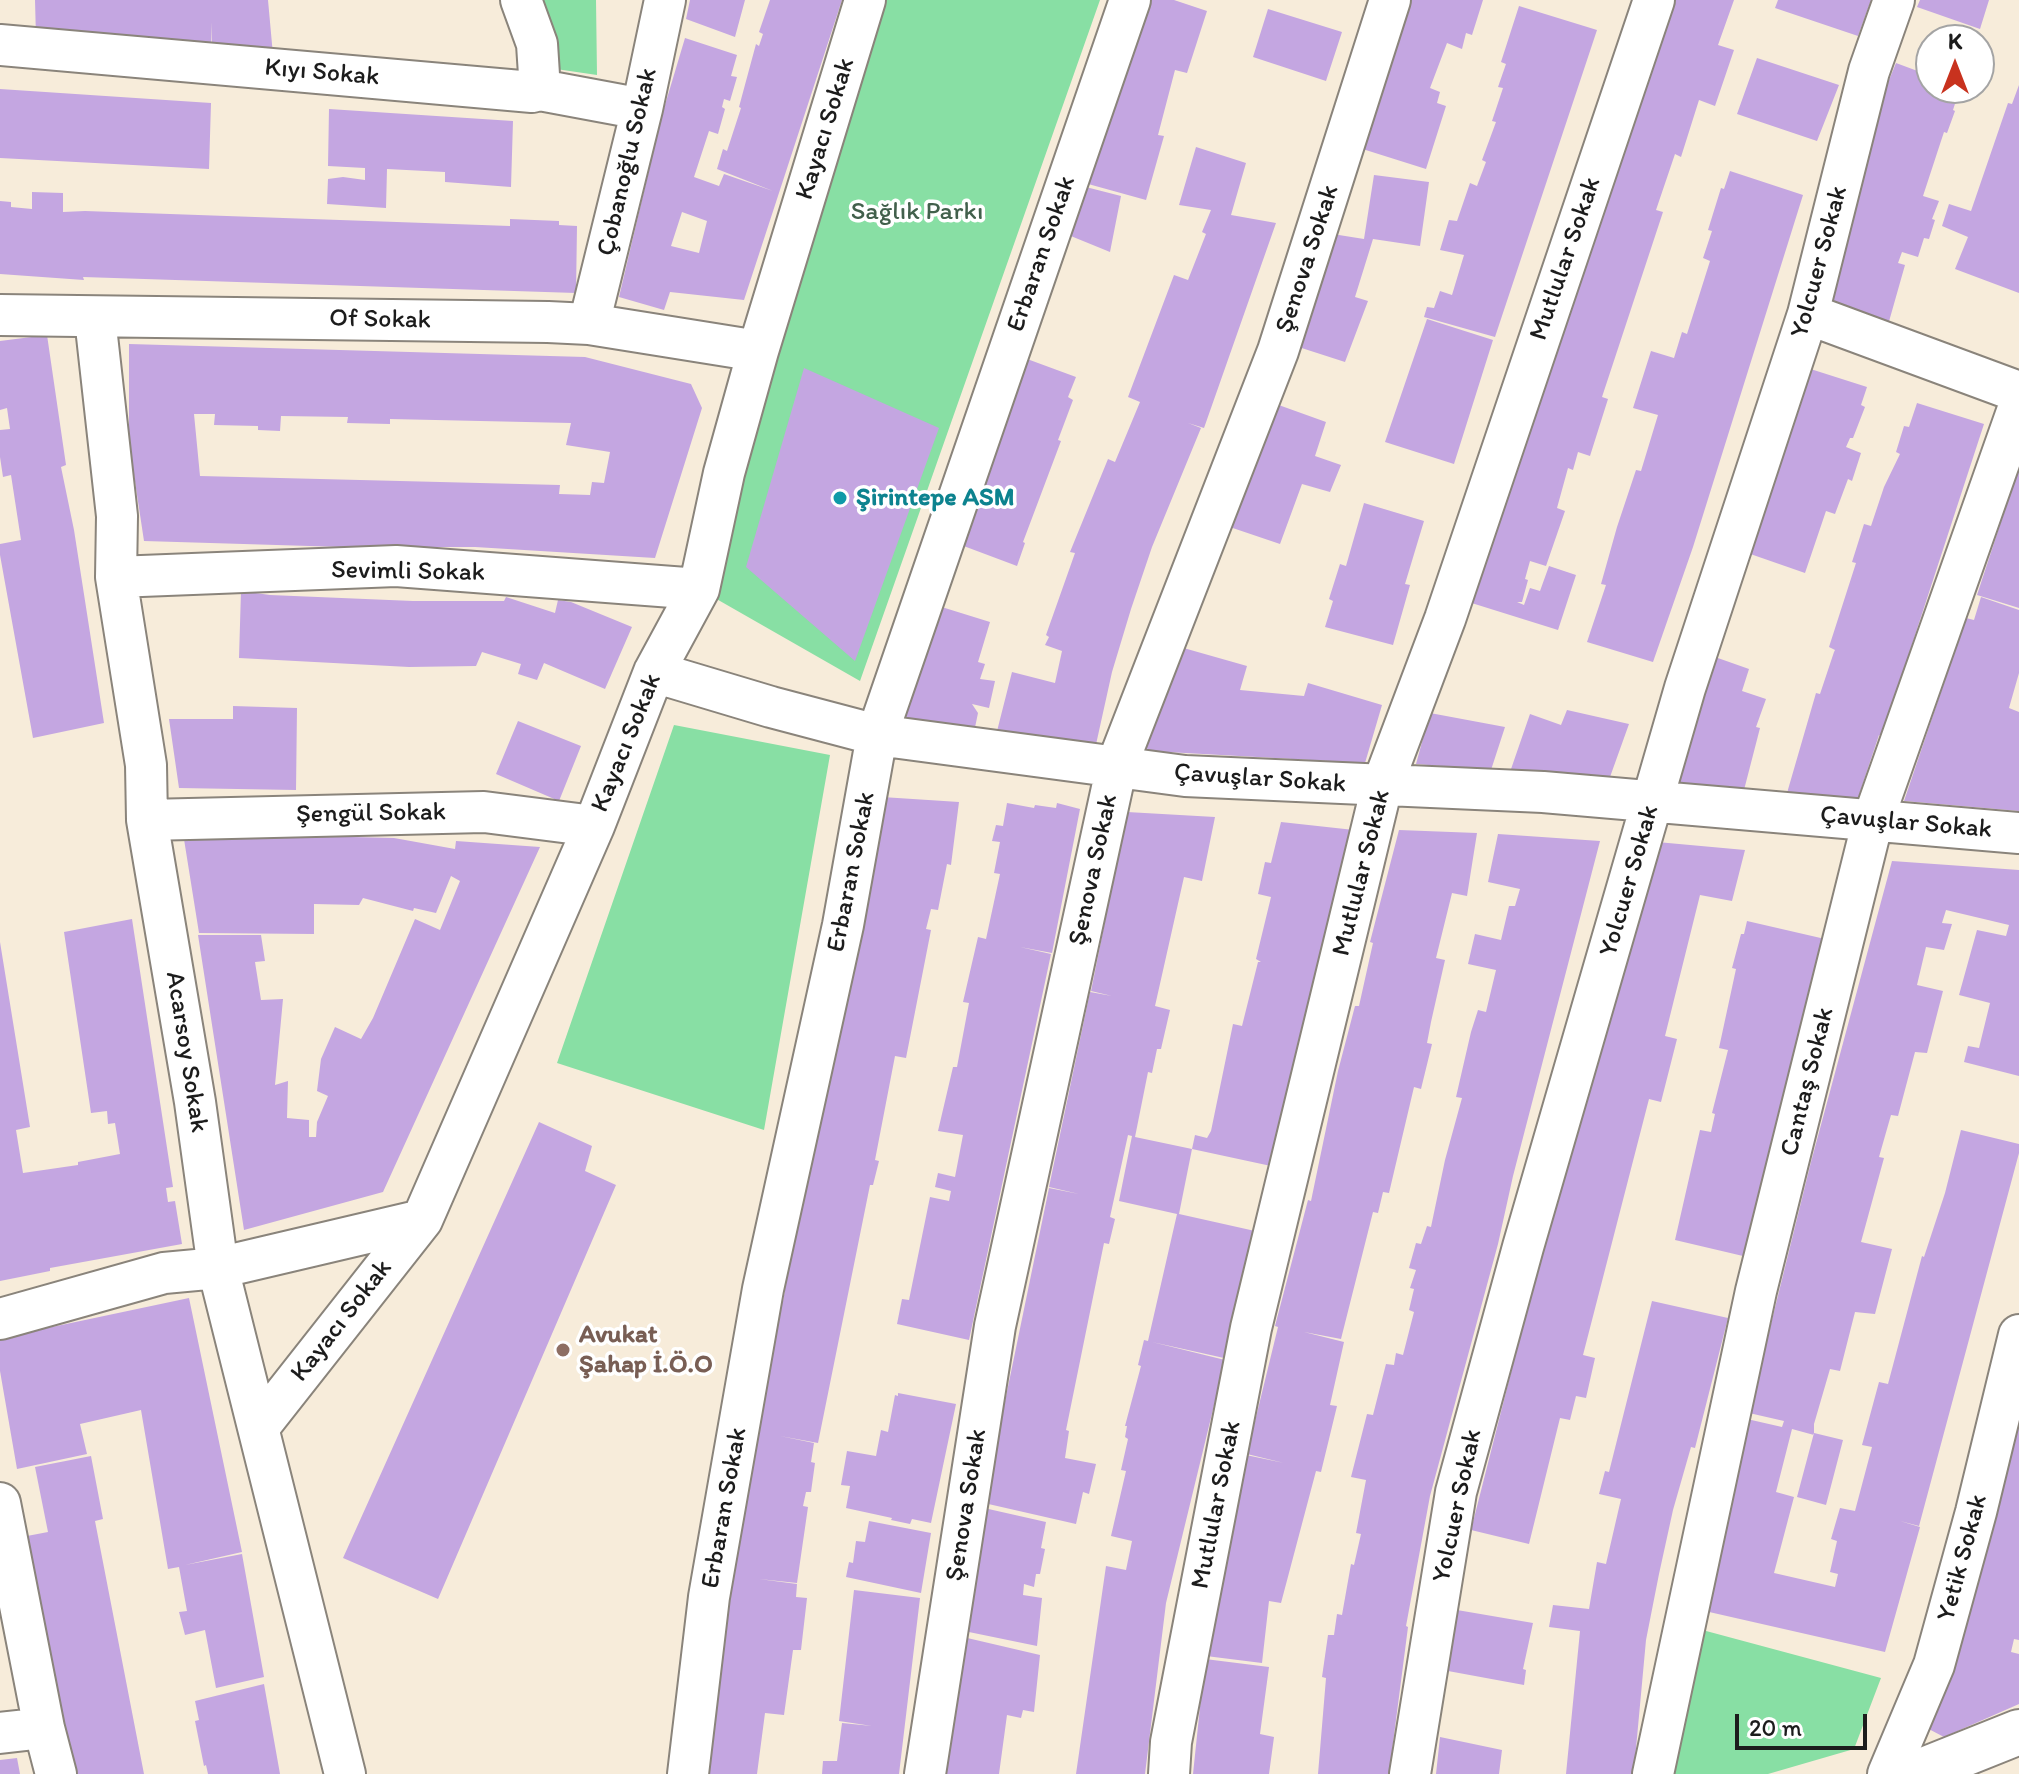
<!DOCTYPE html>
<html>
<head>
<meta charset="utf-8">
<style>
	body { margin:0 }
	#map { position:relative; width:2019px; height:1774px; overflow:hidden; background:#f7ecda; font-family:Itim,sans-serif }
	canvas { display:block }
	.north { position:absolute; left:1915px; top:24px; width:80px; height:80px; box-sizing:border-box; background:#fff; border:2px solid #a4a4a4; border-radius:50%; rotate:0deg; font-size:22px; font-weight:700; line-height:32px; text-align:center; color:#1c1c1c }
	.north::after { content:''; display:block; margin:auto; width:28px; height:36px; background:#c8321e; clip-path:polygon(50% 0,100% 100%,50% 72%,0 100%) }
	.scale { position:absolute; left:1735px; top:1714px; width:132px; height:36px; box-sizing:border-box; border:4px solid #1c1c1c; border-top:0; padding-left:10px; font-size:24px; line-height:28px; white-space:nowrap; color:#1c1c1c; -webkit-text-stroke:6px #fff; paint-order:stroke }
</style>
</head>
<body>
<div id="map">
<canvas width="2019" height="1774"></canvas>
<div class="north">K</div>
<div class="scale">20 m</div>
</div>
<script>
const ctx = document.querySelector('canvas').getContext('2d');
ctx.lineJoin = 'round';
function fillPath(path, color) { ctx.fillStyle = color; ctx.fill(path, 'evenodd'); }
const shape = rows => new Path2D(rows.map(r => 'M' + r).join(''));
function stroke(path, color, width, dash) { ctx.strokeStyle = color; ctx.lineWidth = width; ctx.lineCap = dash ? 'butt' : 'round'; ctx.setLineDash(dash || []); ctx.stroke(path); }
function label(font, color, halo, rows, align = 'center') {
  ctx.font = font + ' Itim,sans-serif'; ctx.lineWidth = 7; ctx.setLineDash([]); ctx.textBaseline = 'middle'; ctx.strokeStyle = halo; ctx.fillStyle = color; for (const [text, x, y, turn = 0] of rows) {
    ctx.save(); ctx.translate(x, y); ctx.rotate((+turn || 0) * Math.PI / 180); ctx.textAlign = isNaN(turn) ? turn : align; if (halo) ctx.strokeText(text, 0, 0); ctx.fillText(text, 0, 0); ctx.restore();
  }
}
fillPath(shape([
	[532,0,596,0,597,75,556,69],
	[882,0,1100,0,860,681,699,589],
	[674,725,830,755,764,1130,557,1063],
	[1695,1628,1881,1678,1854,1749,1768,1774,1653,1774]
]), '#88dfa4');
fillPath(shape([
	[35,0,268,0,273,55,212,52,212,22,211,50,36,38],
	[690,0,745,0,735,37,686,19],
	[770,0,842,0,744,300,670,292,664,310,619,297,662,115,685,38,737,55,731,76,737,77,730,101,724,99,722,107,725,109,718,134,709,131,694,177,719,186,724,174,773,191,717,169,723,149,727,151,741,108,739,107,756,44,759,46,763,34,759,32],
	[682,212,707,221,699,253,671,246],
	[1140,0,1174,0,1207,11,1187,73,1175,70,1158,135,1164,136,1146,200,1081,182],
	[1402,0,1483,0,1472,35,1466,33,1462,49,1447,43,1430,88,1440,92,1437,103,1446,106,1426,169,1353,146],
	[1664,0,1734,0,1718,45,1734,50,1715,106,1699,100,1681,157,1675,154,1656,210,1663,212,1602,397,1608,399,1590,456,1578,452,1573,470,1568,468,1557,508,1565,511,1546,566,1530,561,1525,579,1528,580,1522,602,1517,602,1524,605,1530,588,1540,591,1549,566,1576,575,1558,630,1462,600,1657,24,1667,26,1656,22],
	[1778,0,1871,0,1858,36,1775,8],
	[1920,0,1989,0,1980,29,1917,7],
	[1519,6,1597,30,1495,337,1424,317,1427,307,1434,308,1440,291,1452,295,1464,255,1440,250,1449,220,1457,221,1470,183,1477,186,1486,162,1482,160,1496,122,1492,121,1503,88,1498,87,1506,64,1501,62],
	[1268,9,1342,32,1326,81,1253,57],
	[1757,58,1839,85,1817,141,1737,114],
	[1896,63,1931,76,1931,88,1960,88,1953,110,1955,111,1947,133,1944,132,1941,141,1923,196,1939,201,1932,219,1935,220,1929,239,1924,238,1918,257,1902,252,1898,263,1905,265,1888,325,1816,299,1874,117],
	[2019,85,2019,293,1955,269,1968,237,1942,226,1949,204,1971,211,2008,103,2012,104],
	[0,89,211,103,209,169,0,158],
	[329,109,513,121,511,187,445,182,445,172,387,169,386,208,327,204,328,179,343,177,365,180,365,168,328,166],
	[1196,147,1246,163,1231,215,1276,223,1204,428,1188,423,1201,428,1152,547,1131,609,1112,672,1095,749,994,743,1012,672,1055,683,1062,651,1045,645,1049,637,1046,635,1075,553,1070,552,1108,459,1115,462,1140,402,1128,397,1174,275,1188,280,1206,234,1202,232,1211,210,1179,205],
	[1730,171,1803,195,1693,547,1653,662,1587,642,1606,585,1601,584,1617,527,1636,470,1641,471,1658,415,1633,408,1651,351,1674,358,1682,332,1687,334,1710,261,1703,258,1712,231,1708,230,1721,188,1724,189],
	[1374,175,1429,182,1420,246,1373,239,1355,297,1368,301,1345,362,1283,342,1320,232,1364,239],
	[1078,185,1121,196,1110,252,1061,232],
	[32,192,63,193,63,212,85,211,510,226,510,219,559,221,559,225,577,226,576,293,83,277,84,280,0,274,0,201,11,202,11,207,32,209],
	[1427,319,1493,340,1454,464,1385,442],
	[47,335,66,465,61,467,74,530,104,723,33,738,0,555,0,544,21,540,11,475,3,477,0,457,0,430,10,429,7,408,0,410,0,341],
	[129,344,585,357,691,384,702,408,655,558,475,547,343,547,144,541,129,442],
	[194,414,215,414,214,425,258,426,258,430,280,431,281,416,348,417,347,423,390,424,390,419,571,423,566,445,610,452,604,483,592,482,590,495,559,494,560,485,200,476],
	[1019,356,1076,377,1068,397,1073,400,1058,440,1061,441,1023,542,1025,543,1017,566,953,542],
	[1798,365,1867,387,1861,405,1865,407,1853,438,1850,438,1846,447,1861,453,1852,481,1848,479,1835,514,1826,511,1805,573,1736,549],
	[804,368,939,428,855,661,746,567],
	[1262,399,1326,422,1315,456,1341,465,1330,492,1302,484,1280,544,1215,522],
	[1917,403,1984,424,1902,675,1882,736,1879,735,1858,798,1787,793,1816,693,1820,694,1834,652,1835,650,1829,647,1856,563,1852,562,1864,524,1871,526,1884,487,1900,454,1896,452,1904,426,1909,427],
	[2018,470,2019,470,2019,608,1977,595],
	[1364,503,1424,521,1405,584,1410,585,1393,645,1325,627,1333,601,1329,599,1340,564,1346,566],
	[241,591,270,595,413,601,504,601,506,597,555,613,558,600,571,602,632,627,605,689,544,663,537,680,518,674,521,664,482,652,476,666,409,667,239,658],
	[1981,597,2019,610,2019,673,2009,708,2019,712,2019,811,1904,801,1966,618,1974,620],
	[932,604,990,622,978,662,985,664,980,679,995,681,989,708,972,704,978,713,972,742,897,731],
	[1173,645,1247,666,1240,690,1304,696,1308,683,1382,705,1365,763,1149,751,1145,746],
	[1698,651,1749,669,1742,691,1766,699,1756,727,1760,728,1744,790,1659,784],
	[233,706,297,708,296,790,179,788,169,719,233,719],
	[1567,710,1629,724,1610,777,1510,772,1530,714,1561,725],
	[1430,713,1505,727,1491,770,1416,764],
	[518,721,581,746,559,801,496,774],
	[882,797,959,802,951,865,947,864,938,910,931,909,926,929,931,930,906,1058,895,1056,875,1160,879,1161,873,1185,870,1185,818,1443,780,1436,814,1443,811,1462,815,1463,811,1492,806,1492,803,1506,808,1507,797,1583,759,1579,797,1584,796,1597,807,1598,801,1650,793,1650,784,1715,765,1713,757,1774,702,1774,728,1575,779,1300,783,1301,785,1290,781,1290],
	[1007,803,1034,808,1035,805,1056,808,1057,803,1080,809,1052,953,1020,947,1051,954,969,1340,897,1324,902,1299,909,1300,930,1197,949,1201,951,1191,935,1187,938,1173,955,1177,963,1135,938,1131,953,1067,957,1067,969,1003,963,1002,978,937,986,939,1000,874,994,873,1000,842,992,841,996,825,1003,826],
	[1127,812,1215,817,1202,881,1184,877,1155,1006,1170,1010,1161,1049,1157,1049,1152,1073,1148,1072,1135,1137,1192,1149,1179,1214,1255,1231,1224,1358,1152,1342,1225,1360,1166,1603,1145,1774,1076,1774,1106,1566,1126,1570,1132,1541,1111,1536,1126,1471,1121,1470,1128,1439,1125,1437,1127,1426,1125,1426,1141,1366,1138,1365,1144,1340,1148,1341,1177,1214,1119,1201,1132,1136,1128,1135,1110,1217,1115,1219,1109,1244,1104,1243,1066,1430,1069,1431,1065,1458,1096,1464,1089,1494,1083,1492,1076,1524,984,1503,1049,1188,1079,1194,1049,1187,1090,992,1112,996,1091,991],
	[1281,822,1354,830,1271,1166,1192,1149,1195,1135,1207,1138,1211,1131,1233,1024,1242,1026,1258,962,1261,962,1256,959,1271,897,1258,894,1265,862,1271,863],
	[1399,830,1477,833,1467,896,1452,893,1436,958,1445,960,1431,1022,1427,1043,1432,1044,1421,1089,1414,1087,1389,1193,1383,1192,1378,1213,1373,1212,1341,1339,1304,1332,1344,1342,1330,1405,1337,1406,1321,1472,1316,1471,1281,1603,1269,1601,1262,1663,1206,1656,1246,1455,1284,1463,1247,1454,1278,1327,1275,1326,1308,1200,1311,1201,1338,1071,1355,1006,1359,1006,1373,943,1370,942],
	[183,833,394,838,455,849,456,841,540,847,383,1192,244,1230,198,935,261,935,265,961,255,962,261,1000,283,999,275,1085,288,1081,287,1118,309,1120,309,1137,316,1137,317,1122,328,1096,317,1091,321,1059,335,1027,361,1039,373,1018,415,919,440,930,460,881,451,876,436,913,414,908,413,911,363,898,359,905,314,904,314,934,199,933],
	[1498,834,1600,841,1513,1176,1498,1244,1430,1496,1406,1626,1408,1627,1389,1774,1318,1774,1326,1678,1322,1677,1328,1635,1334,1635,1337,1614,1342,1615,1351,1564,1354,1565,1361,1534,1356,1533,1366,1480,1351,1477,1367,1414,1373,1415,1386,1364,1394,1365,1396,1353,1403,1355,1414,1312,1409,1310,1414,1289,1410,1288,1416,1270,1409,1268,1416,1243,1421,1244,1427,1226,1431,1227,1445,1160,1462,1098,1456,1097,1471,1032,1478,1010,1486,1012,1496,970,1468,964,1475,934,1501,940,1509,906,1515,906,1520,889,1488,882],
	[1646,841,1745,850,1732,901,1700,895,1665,1036,1677,1039,1661,1102,1649,1099,1583,1355,1595,1358,1586,1398,1576,1396,1570,1420,1560,1418,1529,1544,1471,1530],
	[1892,861,2019,870,2019,1076,1964,1062,1968,1046,1979,1048,1990,1003,1959,995,1977,930,2006,936,2009,925,1946,910,1942,923,1952,924,1944,950,1926,947,1917,985,1943,991,1927,1053,1915,1052,1898,1116,1891,1115,1879,1157,1884,1158,1861,1242,1892,1249,1875,1314,1855,1312,1840,1371,1830,1369,1814,1424,1814,1435,1792,1429,1776,1492,1794,1497,1774,1573,1835,1587,1838,1574,1830,1572,1837,1541,1831,1539,1840,1508,1855,1511,1872,1447,1862,1445,1879,1382,1888,1384,1922,1256,1924,1257,1945,1193,1961,1130,2019,1144,2019,1153,1919,1526,1900,1521,1920,1527,1885,1652,1696,1609,1747,1419,1782,1427,1784,1421,1749,1413,1811,1162],
	[132,919,173,1187,166,1188,168,1202,175,1201,182,1244,50,1268,50,1271,0,1281,0,942,30,1127,16,1130,23,1173,78,1165,78,1162,120,1154,115,1123,108,1124,107,1111,91,1113,64,932],
	[1747,921,1825,939,1743,1256,1675,1240,1700,1130,1711,1132,1715,1114,1712,1113,1728,1050,1719,1048,1736,969,1732,968,1741,934,1744,934],
	[539,1122,592,1146,585,1171,616,1185,438,1599,343,1558],
	[189,1298,242,1552,185,1565,242,1554,264,1677,216,1688,205,1630,185,1635,179,1612,187,1611,179,1567,168,1569,141,1410,80,1424,87,1454,17,1469,0,1371,0,1338],
	[1652,1301,1728,1318,1695,1448,1691,1447,1673,1510,1659,1574,1646,1640,1634,1770,1632,1774,1566,1774,1580,1631,1549,1627,1553,1605,1589,1609,1597,1562,1606,1564,1621,1499,1599,1494,1605,1471,1609,1472],
	[2019,1371,2019,1640,2014,1639,2011,1652,2019,1654,2019,1704,1944,1737,1923,1726],
	[898,1393,956,1404,931,1523,912,1519,910,1524,891,1520,892,1518,846,1508,850,1486,841,1485,847,1451,876,1456,881,1430,888,1432,895,1395,898,1396],
	[1814,1433,1843,1440,1826,1505,1797,1497],
	[91,1456,103,1519,95,1521,144,1774,73,1774,27,1536,48,1532,35,1467],
	[984,1508,1046,1522,1041,1548,1045,1549,1040,1574,1036,1574,1034,1587,1024,1584,1023,1595,1042,1598,1037,1646,964,1631],
	[869,1521,931,1533,921,1593,846,1577,849,1562,853,1563,856,1541,865,1542],
	[854,1590,920,1598,899,1774,822,1774,823,1761,837,1761,842,1723,872,1726,839,1721],
	[1457,1610,1533,1623,1523,1669,1526,1670,1524,1685,1448,1671],
	[963,1637,1040,1655,1034,1712,1023,1710,1021,1718,1007,1715,999,1774,945,1774],
	[1205,1659,1269,1667,1260,1734,1274,1737,1269,1774,1193,1774],
	[264,1684,280,1774,208,1774,206,1765,204,1766,195,1721,199,1720,195,1701],
	[1440,1737,1502,1750,1499,1774,1436,1774],
	[17,1758,20,1774,0,1774,0,1760]
]), '#c4a6e1');
const minor = shape([
	[521,0,537,44,540,90],
	[0,45,532,92,540,90,642,109],
	[1808,314,2019,392],
	[0,315,548,322,589,324,758,351],
	[95,318,117,516,116,577,146,765,147,820,195,1102,218,1268,345,1774],
	[589,324,642,109,665,0],
	[116,577,396,566,699,589],
	[654,672,771,707,877,735,1185,776,1543,792,2019,833],
	[147,820,484,812,594,826],
	[0,1319,164,1273,218,1268,422,1220],
	[259,1427,422,1220,594,826,654,672,699,589,724,473,758,351,865,0],
	[0,1503,44,1728,56,1774],
	[0,1733,44,1728],
	[688,1774,709,1597,763,1289,843,925,877,735,1130,0],
	[925,1774,995,1326,1117,765,1278,351,1390,0],
	[1169,1774,1171,1742,1251,1328,1382,786,1445,619,1654,0],
	[1410,1774,1456,1492,1523,1247,1685,688,1808,314,1869,71,1894,0],
	[1653,1774,1756,1291,1873,820,2019,406],
	[1888,1774,1934,1665,1976,1512,2019,1335]
]);
const tertiary = shape([
	[1914,1774,2019,1732]
]);
stroke(minor, '#8a847b', 44);
stroke(tertiary, '#8a847b', 48);
stroke(minor, '#fff', 40);
stroke(tertiary, '#fff', 44);
for (const [x, y, r, color] of [
	[840,498,8,"#0f9aa8"],
	[563,1350,8,"#8d6e63"]
]) { const dot = new Path2D(); dot.arc(x, y, r, 0, 2 * Math.PI); ctx.fillStyle = color; ctx.fill(dot); stroke(dot, '#fff', 3); }
label('26px', '#1c1c1c', '#fff', [
	["Kıyı Sokak",322,73,5],
	["Kayacı Sokak",826,129,-73],
	["Çobanoğlu Sokak",628,162,-77],
	["Erbaran Sokak",1042,254,-71],
	["Şenova Sokak",1308,259,-72],
	["Mutlular Sokak",1566,259,-71],
	["Yolcuer Sokak",1820,262,-75],
	["Of Sokak",380,320,1],
	["Sevimli Sokak",408,572,1],
	["Kayacı Sokak",627,743,-68],
	["Çavuşlar Sokak",1260,779,4],
	["Şengül Sokak",371,814,-1],
	["Çavuşlar Sokak",1906,823,5],
	["Şenova Sokak",1094,870,-78],
	["Erbaran Sokak",852,872,-79],
	["Mutlular Sokak",1362,873,-76],
	["Yolcuer Sokak",1630,881,-74],
	["Acarsoy Sokak",186,1052,81],
	["Cantaş Sokak",1808,1082,-76],
	["Kayacı Sokak",342,1321,-52],
	["Şenova Sokak",967,1505,-81],
	["Mutlular Sokak",1217,1505,-79],
	["Yolcuer Sokak",1458,1506,-78],
	["Erbaran Sokak",725,1508,-80],
	["Yetik Sokak",1963,1558,-75]
]);
label('26px', '#42604c', '#fff', [
	["Sağlık Parkı",917,212]
]);
label('bold 26px', '#0d838f', '#fff', [
	["Şirintepe ASM",856,498]
], 'left');
label('bold 26px', '#785e54', '#fff', [
	["Avukat",579,1335],
	["Şahap İ.Ö.O",579,1365]
], 'left');
</script>
</body>
</html>
